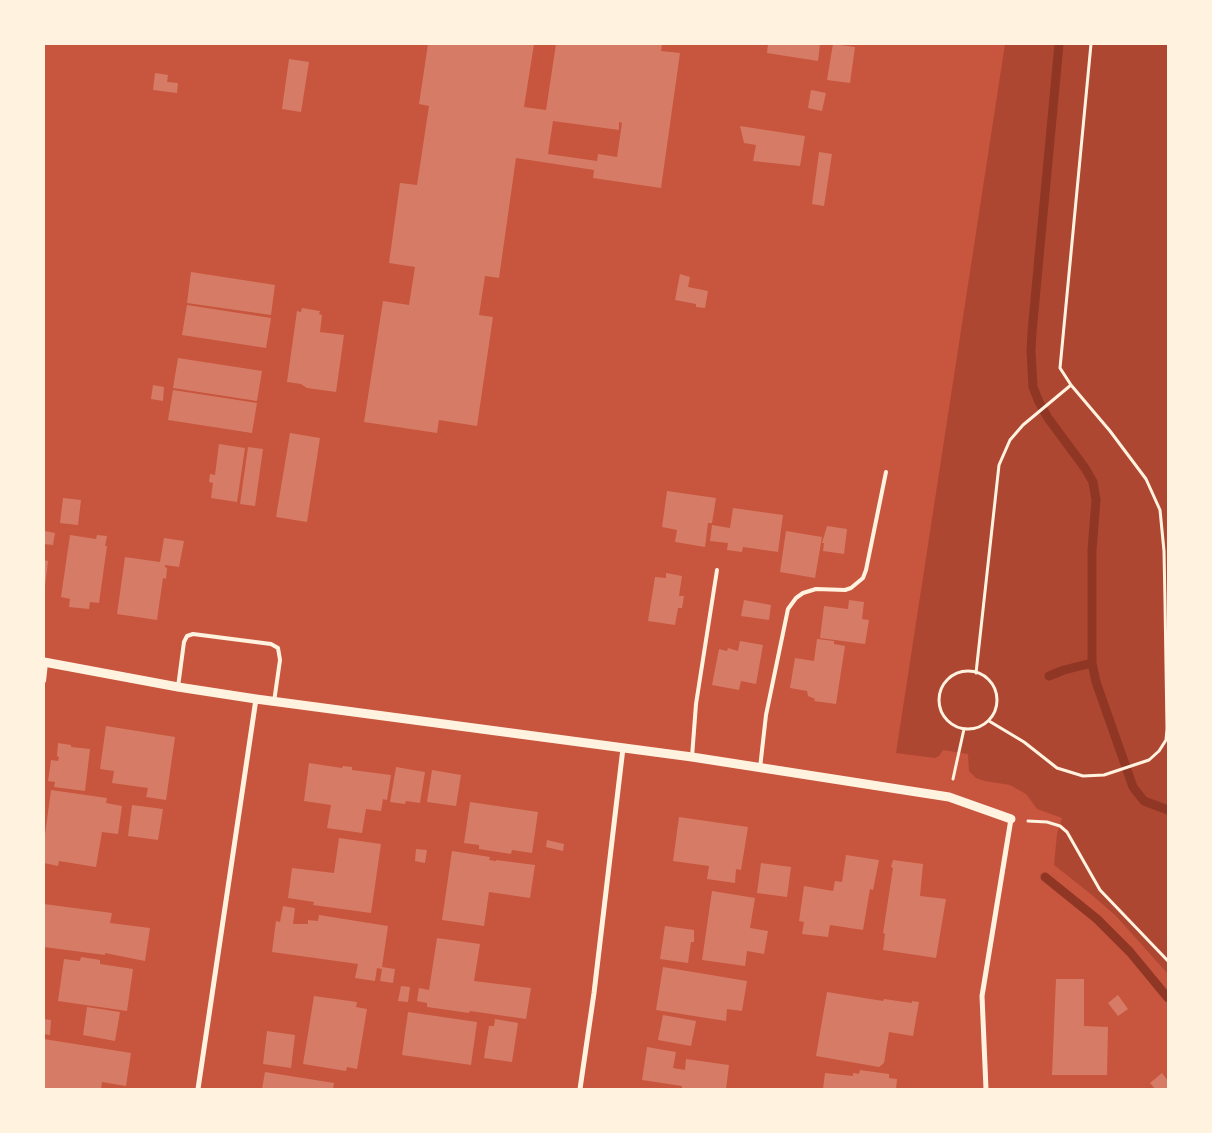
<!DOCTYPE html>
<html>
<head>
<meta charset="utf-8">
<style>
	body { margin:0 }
	#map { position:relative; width:1212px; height:1133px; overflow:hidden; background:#c8553d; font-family:Rubik,sans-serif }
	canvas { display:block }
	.frame { position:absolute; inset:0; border:45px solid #fff3e0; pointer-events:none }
</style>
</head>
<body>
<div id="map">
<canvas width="1212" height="1133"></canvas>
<div class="frame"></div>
</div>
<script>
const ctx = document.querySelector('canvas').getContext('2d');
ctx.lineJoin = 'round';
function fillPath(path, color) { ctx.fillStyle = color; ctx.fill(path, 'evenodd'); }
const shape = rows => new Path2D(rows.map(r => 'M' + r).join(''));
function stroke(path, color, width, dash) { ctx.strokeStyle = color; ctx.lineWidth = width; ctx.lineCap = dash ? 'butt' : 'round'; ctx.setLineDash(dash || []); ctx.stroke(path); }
fillPath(shape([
	[1005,44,1168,44,1168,974,1116,916,1092,895,1054,865,1057,834,1062,818,1037,809,1026,794,1010,785,985,781,976,778,969,771,968,754,943,750,939,756,935,758,896,753]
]), '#ae4732');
stroke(shape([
	[1059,44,1032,332,1031,351,1033,387,1039,402,1048,418,1085,468,1093,482,1096,500,1092,550,1092,663,1096,682,1133,787,1144,801,1168,810],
	[1049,676,1064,670,1092,663],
	[1045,877,1097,919,1130,952,1168,998]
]), '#8f3625', 9);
fillPath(shape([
	[428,44,534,44,524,107,546,110,556,44,662,44,661,51,680,53,661,188,593,178,594,170,516,158,499,278,485,276,479,315,493,317,477,426,439,420,437,433,364,422,383,301,409,305,415,267,389,263,400,183,417,185,429,106,419,104],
	[553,121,619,130,619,122,622,123,617,157,598,154,597,161,548,154],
	[768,44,820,44,818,61,767,53],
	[833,44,855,47,850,83,827,80],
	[289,59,309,62,301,112,282,109],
	[155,73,168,75,167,82,178,83,177,93,153,90],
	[811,90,826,93,822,111,808,108],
	[740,126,805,136,800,166,753,161,756,145,744,143],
	[819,152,832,154,824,206,812,204],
	[191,272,275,285,271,315,187,303],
	[680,274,690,277,688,287,708,291,705,308,696,307,696,304,675,300],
	[187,305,271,318,266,348,182,335],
	[302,308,320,311,319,314,322,315,320,332,344,335,336,392,307,388,301,384,287,382,297,311,301,312],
	[178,358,262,371,257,401,173,388],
	[153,385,164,387,163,401,151,399],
	[173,390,257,403,252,433,168,420],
	[290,433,320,438,307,522,276,517],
	[219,444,245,448,237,502,211,498,213,483,209,482,210,474,215,475],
	[248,447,263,449,255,506,240,504],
	[667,491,716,498,712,523,708,523,705,547,675,542,677,530,662,527],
	[63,498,81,500,78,525,60,523],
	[733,508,783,515,778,552,743,547,742,552,727,550,728,543,710,541,712,525,730,528],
	[827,526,847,529,844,554,823,551,824,543,822,543],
	[45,531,55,533,53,545,44,544],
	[786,531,822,537,815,578,780,572],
	[70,535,96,539,97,535,107,536,105,546,107,546,99,603,90,602,89,609,69,607,70,599,61,597],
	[164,538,184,541,179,567,165,565,165,567,167,568,166,579,163,578,157,620,117,614,125,557,160,562],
	[44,560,48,561,45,586,44,586],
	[666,573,682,576,679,596,684,596,682,608,678,608,675,625,648,621,655,577,666,578],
	[744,600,771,605,769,620,741,616],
	[849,600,864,602,862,619,869,620,865,644,820,638,824,606,848,609],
	[817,639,834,641,834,644,845,646,836,704,814,701,815,699,808,696,807,691,790,688,795,658,814,661],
	[740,641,763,645,756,684,741,681,739,690,712,685,719,649,727,651,728,648,738,651],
	[106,726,175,737,166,800,146,797,148,788,112,783,114,771,100,769],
	[58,743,71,745,71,747,90,749,85,791,54,787,55,782,48,781,51,760,58,761,59,757,57,756],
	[309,763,342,768,343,766,352,767,352,770,391,775,387,800,383,799,381,811,366,809,362,833,327,828,331,805,304,801],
	[396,767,425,772,420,803,406,801,405,804,390,802],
	[432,770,461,775,456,806,427,802],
	[51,790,107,798,106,803,122,806,118,834,102,832,96,867,59,861,58,866,44,863,44,842],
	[470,802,538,812,532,853,512,850,511,854,479,849,479,845,464,843],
	[132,805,163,809,158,840,128,836],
	[679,817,748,827,741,870,736,869,735,883,707,879,709,866,673,861],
	[339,838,381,844,371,913,313,905,314,902,288,898,292,868,334,873],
	[547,840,564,844,563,851,546,847],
	[416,849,427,850,425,863,415,861],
	[452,851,490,857,489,860,496,861,496,860,535,865,530,898,489,892,484,926,442,920],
	[846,855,879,860,873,890,870,889,863,930,830,925,828,937,802,934,804,922,799,921,804,886,833,891,835,881,842,882],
	[893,860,923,864,920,896,946,899,936,958,883,950,885,934,883,933,893,868,891,867],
	[761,863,791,867,787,897,757,893],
	[712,891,755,898,750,928,768,931,764,954,747,951,745,966,702,960],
	[44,904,112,913,110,923,150,928,145,961,105,953,105,955,44,947],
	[283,906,295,908,293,924,308,924,308,920,318,921,319,915,388,926,382,967,395,969,393,983,380,981,382,969,377,968,375,981,355,978,358,964,272,952,276,921,280,922],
	[665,926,694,930,694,942,691,942,688,963,660,959],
	[437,938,480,944,474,981,531,988,526,1019,470,1011,469,1013,427,1007,427,1003,417,1001,419,988,429,990],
	[81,957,100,960,100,964,133,969,127,1011,58,1001,64,959,80,961],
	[663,967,747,981,742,1011,727,1009,726,1021,656,1010],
	[1056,979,1084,979,1084,1026,1108,1027,1107,1075,1052,1075],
	[401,986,410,987,408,1002,398,1001],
	[827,992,883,1001,884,999,912,1003,912,1001,919,1002,913,1036,889,1032,884,1063,879,1067,816,1056],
	[1118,995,1128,1009,1118,1016,1108,1003],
	[314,996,357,1002,356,1007,367,1009,357,1069,347,1067,346,1071,303,1064],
	[87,1007,120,1012,115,1041,83,1035],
	[408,1012,477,1022,471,1065,402,1055],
	[663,1015,696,1021,691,1046,658,1040],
	[44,1019,51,1020,50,1035,44,1034],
	[495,1019,518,1023,512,1062,484,1058,489,1026,494,1026],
	[267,1031,295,1035,291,1068,263,1064],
	[44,1039,131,1053,126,1086,102,1082,101,1089,81,1088,80,1089,44,1089],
	[647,1047,676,1052,673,1068,685,1070,686,1059,729,1065,726,1089,682,1089,682,1086,642,1080],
	[860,1070,889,1074,889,1078,897,1079,896,1089,823,1089,825,1073,853,1076,853,1073,859,1074],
	[265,1072,334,1083,333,1089,262,1089],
	[1162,1073,1168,1081,1168,1089,1155,1089,1150,1083]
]), '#d67c66');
stroke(shape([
	'939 700a29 29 0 1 1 58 0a29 29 0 1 1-58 0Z',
	[976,673,999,465,1010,440,1023,425,1071,385],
	[989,721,1024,742,1057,768,1083,776,1104,775,1149,760,1159,751,1166,740,1167,729,1165,602,1164,551,1160,510,1146,479,1110,431,1071,385,1060,368,1091,44],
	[953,779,964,729],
	[1028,821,1047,822,1060,826,1067,832,1100,890,1168,961]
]), '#fff3e0', 3);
stroke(shape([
	[44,681,46,663],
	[178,687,184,642,187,636,193,634,271,644,278,648,280,660,274,702],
	[692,757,696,704,717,570],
	[760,768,766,715,788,609,796,598,803,593,816,589,845,590,851,588,863,578,866,570,886,472]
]), '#fff3e0', 4);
stroke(shape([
	[198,1089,256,699],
	[580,1089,594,993,623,748],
	[986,1089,982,996,1011,819]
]), '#fff3e0', 5);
stroke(shape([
	[44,662,178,687,256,699,692,757,949,797,1011,819]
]), '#fff3e0', 9);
</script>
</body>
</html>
